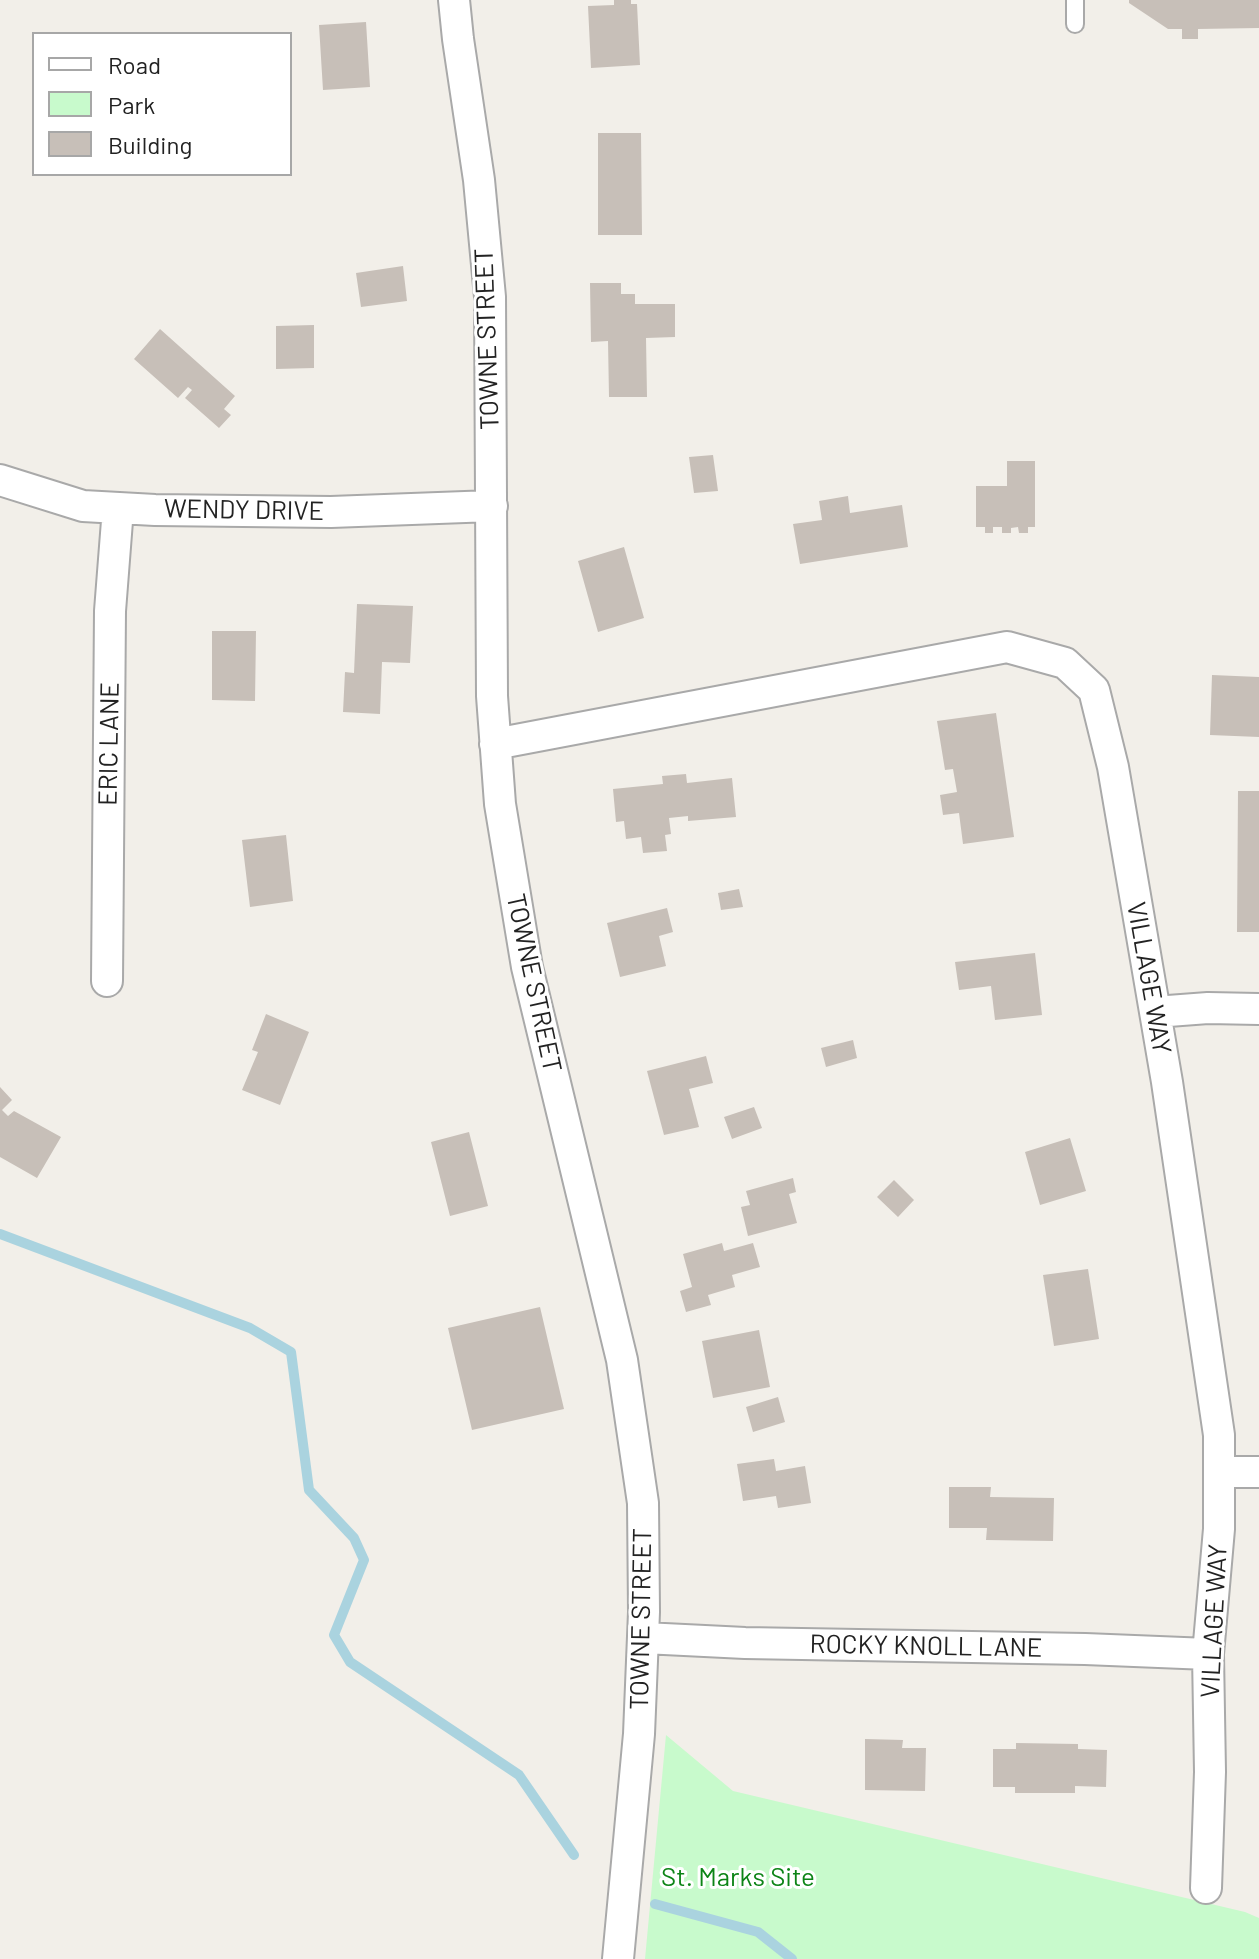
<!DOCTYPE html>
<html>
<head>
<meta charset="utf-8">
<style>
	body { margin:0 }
	#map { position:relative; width:1259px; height:1959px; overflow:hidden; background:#f2efe9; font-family:Barlow,sans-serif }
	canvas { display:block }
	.legend { position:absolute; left:32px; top:32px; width:260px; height:144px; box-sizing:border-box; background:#fff; border:2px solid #a7a7a7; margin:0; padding:10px 14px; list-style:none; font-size:24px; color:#222 }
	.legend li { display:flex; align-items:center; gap:16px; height:40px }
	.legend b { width:40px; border:2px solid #a7a7a7 }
</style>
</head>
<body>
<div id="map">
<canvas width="1259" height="1959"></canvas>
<ul class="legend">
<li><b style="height:10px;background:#fff"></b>Road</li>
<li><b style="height:22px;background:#c8facc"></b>Park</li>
<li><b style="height:22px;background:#c7bfb8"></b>Building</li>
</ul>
</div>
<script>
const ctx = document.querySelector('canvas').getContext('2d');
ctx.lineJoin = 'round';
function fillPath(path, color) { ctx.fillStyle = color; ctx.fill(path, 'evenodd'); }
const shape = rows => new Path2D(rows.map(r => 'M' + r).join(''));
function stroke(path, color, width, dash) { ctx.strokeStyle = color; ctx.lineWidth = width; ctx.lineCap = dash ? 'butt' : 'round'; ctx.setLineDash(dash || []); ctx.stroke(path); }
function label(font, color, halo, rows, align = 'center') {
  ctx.font = font + ' Barlow,sans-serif'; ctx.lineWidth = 6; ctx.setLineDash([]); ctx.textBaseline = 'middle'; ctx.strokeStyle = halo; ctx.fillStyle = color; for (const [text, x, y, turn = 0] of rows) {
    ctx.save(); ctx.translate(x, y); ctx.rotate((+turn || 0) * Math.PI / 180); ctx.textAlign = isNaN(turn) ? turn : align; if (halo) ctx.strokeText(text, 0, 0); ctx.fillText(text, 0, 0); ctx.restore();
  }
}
fillPath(shape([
	[666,1735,733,1791,1245,1912,1259,1918,1259,1959,645,1959]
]), '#c8facc');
stroke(shape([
	[0,1234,250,1328,291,1352,309,1490,354,1538,364,1560,334,1635,350,1662,519,1775,574,1855],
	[655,1904,758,1932,792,1959]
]), '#aad3df', 10);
fillPath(shape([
	[614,0,631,0,631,4,637,4,640,65,591,68,588,6,614,5],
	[1129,0,1259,0,1259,28,1198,29,1198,39,1182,39,1182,29,1168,29,1129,3],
	[366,22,370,87,323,90,319,25],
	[598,133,641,133,642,235,598,235],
	[403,266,407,301,361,307,356,273],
	[590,283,621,283,621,294,635,294,635,304,675,304,675,337,646,338,647,397,609,397,608,341,591,342],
	[314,325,314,368,276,369,276,326],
	[160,329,235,396,224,409,231,415,219,428,185,398,192,390,188,387,178,398,134,359],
	[713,455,718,491,694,493,689,457],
	[1007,461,1035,461,1035,527,1028,527,1028,533,1019,533,1018,527,1011,528,1011,533,1002,533,1002,527,993,527,993,533,985,533,985,527,976,527,976,486,1007,486],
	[848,496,850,513,902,505,908,547,800,564,793,524,822,520,819,501],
	[624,547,644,618,598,632,578,561],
	[357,604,413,606,410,663,382,662,380,714,343,712,345,672,354,673],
	[212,631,256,631,255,701,212,700],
	[1212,675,1259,677,1259,737,1210,735],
	[996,713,1014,837,963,844,959,813,943,815,940,795,957,792,953,769,945,770,937,721],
	[686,774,687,783,732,778,736,817,688,821,688,816,669,818,671,834,665,835,667,851,643,853,641,837,626,839,624,821,616,822,613,789,663,784,662,776],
	[1238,791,1259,791,1259,932,1237,932],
	[286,835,293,901,250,907,242,840],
	[739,889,743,907,721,910,718,893],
	[667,908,673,932,659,936,666,966,620,977,607,923],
	[1035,953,1042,1015,995,1020,991,986,959,990,955,962],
	[266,1014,309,1032,280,1105,242,1090,258,1052,252,1050],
	[853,1040,857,1058,826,1067,821,1048],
	[706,1056,713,1083,689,1089,699,1127,664,1135,647,1071],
	[0,1087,12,1100,2,1110,8,1116,14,1111,61,1137,37,1178,0,1157],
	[754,1107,762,1128,732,1139,724,1117],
	[469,1132,488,1206,450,1216,431,1142],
	[1070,1138,1086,1191,1040,1205,1025,1152],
	[793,1178,796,1192,789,1194,797,1223,748,1236,741,1207,750,1205,746,1191],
	[894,1180,914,1200,898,1217,877,1197],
	[722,1243,724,1251,753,1243,760,1267,732,1275,735,1287,708,1295,711,1305,686,1312,680,1291,692,1287,683,1254],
	[1088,1269,1099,1339,1054,1346,1043,1275],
	[540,1307,564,1409,472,1430,448,1328],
	[759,1330,770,1387,713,1398,702,1341],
	[778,1397,785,1422,753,1432,746,1407],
	[774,1459,776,1471,805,1466,811,1503,778,1508,776,1496,743,1501,737,1464],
	[949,1487,991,1487,990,1497,1054,1498,1053,1541,986,1540,987,1528,949,1528],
	[865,1739,903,1740,902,1748,926,1748,925,1791,865,1790],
	[1016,1743,1078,1744,1078,1749,1107,1750,1106,1787,1075,1786,1075,1793,1015,1793,1015,1787,993,1787,993,1749,1016,1749]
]), '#c7bfb8');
const lane = shape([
	[1075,24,1075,0]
]);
const street = shape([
	[454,0,458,39,479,180,490,297,492,696,500,804,527,967,622,1360,643,1503,644,1612,639,1734,618,1959],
	[0,480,83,506,155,510,331,512,492,506],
	[495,744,1007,647,1065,663,1094,690,1113,767,1167,1082,1219,1435,1219,1529,1208,1654,1210,1772,1206,1888],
	[107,981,110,611,118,508],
	[1155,1012,1208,1008,1259,1009],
	[1219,1472,1259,1472],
	[644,1638,745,1643,1085,1649,1208,1654]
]);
stroke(lane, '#a9a9a9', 20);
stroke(street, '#a9a9a9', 34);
stroke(lane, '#fff', 16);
stroke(street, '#fff', 30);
label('26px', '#222', '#fff', [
	["TOWNE STREET",487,339,-92],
	["WENDY DRIVE",244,510,1],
	["ERIC LANE",109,744,-89],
	["VILLAGE WAY",1149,978,80],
	["TOWNE STREET",534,983,78],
	["TOWNE STREET",641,1619,-89],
	["VILLAGE WAY",1214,1621,-87],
	["ROCKY KNOLL LANE",926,1646,1]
]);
label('26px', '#0c8416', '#fff', [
	["St. Marks Site",738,1877]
]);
</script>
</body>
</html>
